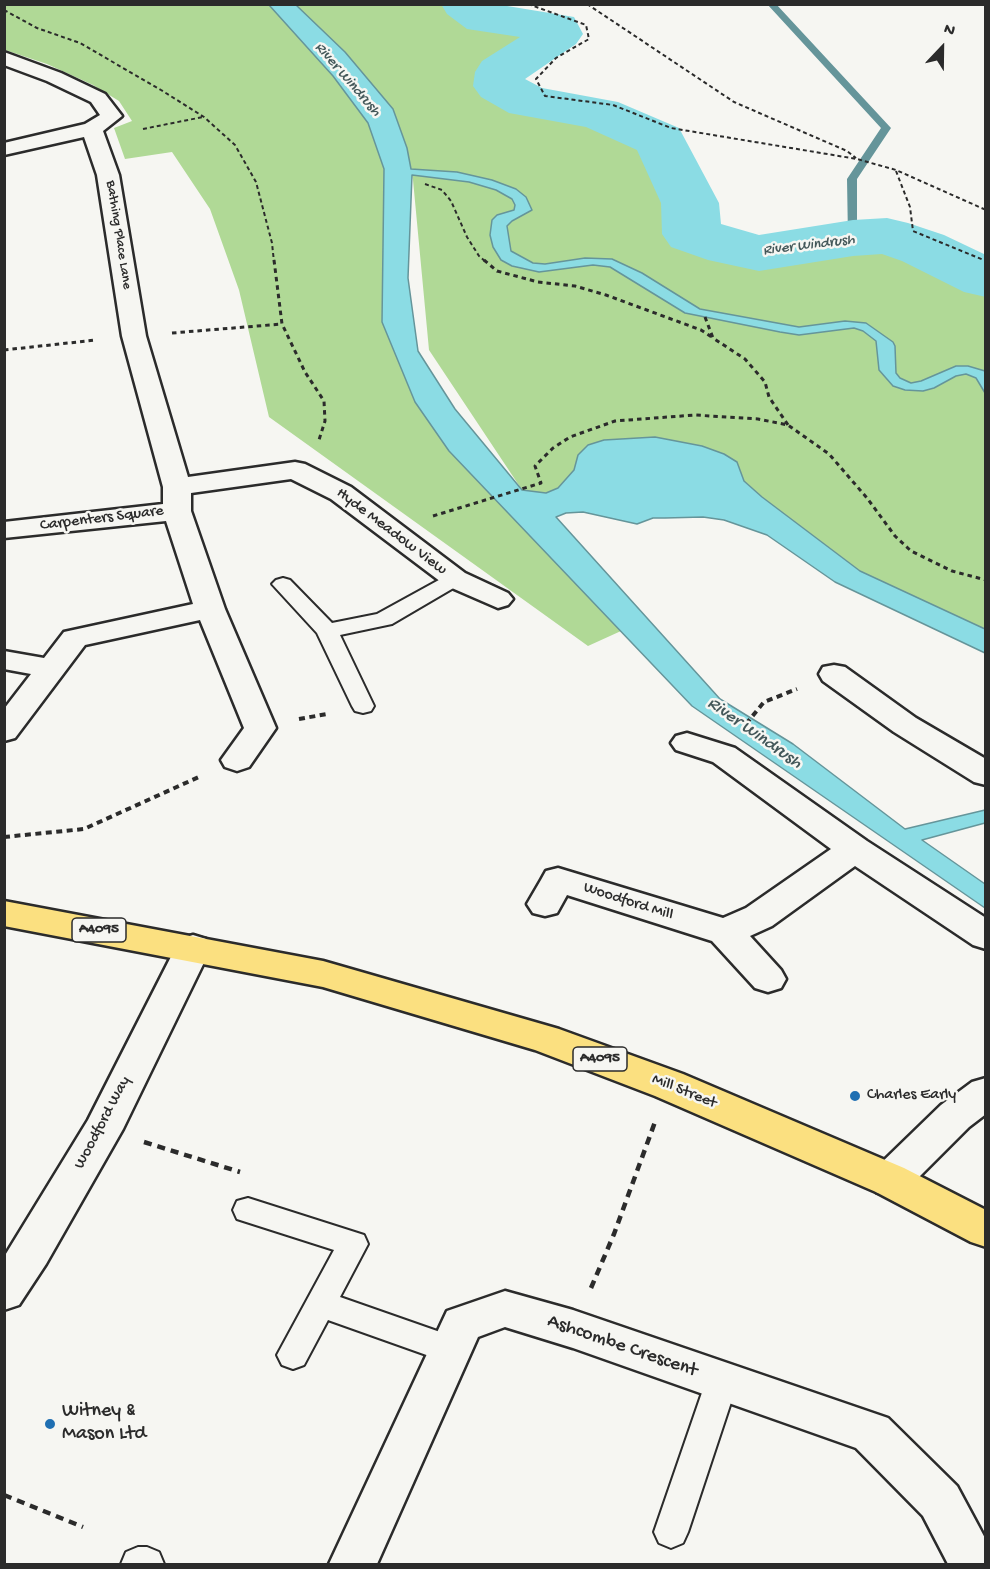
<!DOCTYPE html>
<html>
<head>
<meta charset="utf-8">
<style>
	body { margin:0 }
	#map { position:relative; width:990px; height:1569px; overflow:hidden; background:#f6f6f2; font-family:"Gochi Hand",sans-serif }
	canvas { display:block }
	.frame { position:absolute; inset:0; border:6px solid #2b2b2b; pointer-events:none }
	.north { position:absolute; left:912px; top:18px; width:60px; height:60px; -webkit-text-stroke:4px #f6f6f2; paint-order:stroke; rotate:22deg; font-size:16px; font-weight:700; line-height:24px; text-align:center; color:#2b2b2b }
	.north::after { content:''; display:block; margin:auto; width:21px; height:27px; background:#2b2b2b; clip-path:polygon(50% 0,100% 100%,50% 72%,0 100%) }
</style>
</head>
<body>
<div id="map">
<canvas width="990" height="1569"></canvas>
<div class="frame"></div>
<div class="north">N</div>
</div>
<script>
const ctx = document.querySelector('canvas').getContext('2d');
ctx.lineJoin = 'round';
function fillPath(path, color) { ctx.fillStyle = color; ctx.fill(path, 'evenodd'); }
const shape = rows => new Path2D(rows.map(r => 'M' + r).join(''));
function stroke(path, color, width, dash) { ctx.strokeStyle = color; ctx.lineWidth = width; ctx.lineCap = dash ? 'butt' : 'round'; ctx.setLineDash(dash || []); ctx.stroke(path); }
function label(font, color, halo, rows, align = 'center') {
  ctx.font = font + ' "Gochi Hand",sans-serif'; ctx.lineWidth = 5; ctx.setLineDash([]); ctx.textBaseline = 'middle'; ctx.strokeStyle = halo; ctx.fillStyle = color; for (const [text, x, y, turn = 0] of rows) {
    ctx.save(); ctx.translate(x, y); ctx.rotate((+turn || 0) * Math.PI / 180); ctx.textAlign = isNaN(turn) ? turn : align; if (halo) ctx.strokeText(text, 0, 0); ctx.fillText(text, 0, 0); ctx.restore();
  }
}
fillPath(shape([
	[269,4,333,76,368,122,384,169,384,235,415,402,621,631,588,646,269,417,239,290,210,209,172,152,125,159,114,128,132,121,119,101,93,85,47,64,5,50,5,5],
	[296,5,450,5,473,22,546,31,488,72,486,87,517,106,589,119,647,142,677,237,764,263,887,244,916,253,985,292,985,629,860,571,762,497,744,481,737,462,655,437,604,440,578,455,574,470,558,488,546,493,522,490,429,350,413,180,407,148,393,109]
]), '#b0d996');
const water = shape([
	[269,5,296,5,345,52,393,109,407,148,411,169,457,172,492,180,516,189,526,197,532,210,512,221,507,226,511,251,533,263,545,264,585,258,612,259,642,273,700,309,799,327,845,321,866,323,893,342,895,346,896,373,900,378,911,383,921,381,956,366,968,366,985,371,985,393,976,378,966,374,956,376,934,388,923,391,905,390,893,386,879,370,876,341,863,331,854,328,799,335,780,332,685,313,610,267,593,265,539,272,512,266,501,260,493,247,490,235,492,220,497,215,514,210,515,205,512,199,496,190,469,182,412,175,408,278,418,351,455,409,522,490,546,493,558,488,574,470,578,455,588,445,604,440,655,437,702,446,724,454,737,462,744,481,762,497,860,571,985,629,985,653,835,582,767,535,724,520,703,517,665,518,653,518,637,524,583,512,566,513,556,517,720,699,793,744,905,829,985,810,985,823,922,840,985,884,985,908,692,706,449,451,415,402,382,322,384,169,368,123,333,76,269,5]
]);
fillPath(water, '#8bdce4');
stroke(water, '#65959a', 1.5);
fillPath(shape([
	[767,4,776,4,891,128,857,179,857,240,848,238,847,179,881,128,767,4]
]), '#65959a');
fillPath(shape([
	[441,4,495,4,574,17,583,34,576,44,525,79,542,88,618,102,679,128,719,203,721,224,759,235,853,220,887,218,908,223,944,235,986,255,986,297,964,292,902,261,882,254,853,256,759,271,708,260,671,247,662,234,661,203,637,150,586,127,509,113,481,97,473,86,475,72,482,61,520,37,467,29,447,14,441,4]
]), '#8bdce4');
const service = shape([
	[455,573,462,575,466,579,462,583,392,624,340,635,374,706,371,711,363,713,355,711,352,706,317,633,272,584,276,580,283,578,290,580,332,623,377,614,448,575,455,573],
	[248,1198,364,1235,368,1244,340,1297,460,1339,465,1349,460,1359,449,1363,328,1320,304,1365,293,1369,282,1365,277,1355,334,1250,237,1219,233,1210,237,1201,248,1198],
	[722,1367,733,1371,738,1381,688,1532,683,1543,671,1548,659,1543,654,1532,706,1381,711,1371,722,1367],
	[138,1547,147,1547,159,1552,164,1564,121,1564,126,1552,138,1547]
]);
const minor = shape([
	[4,52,61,73,105,94,122,116,103,131,119,175,146,336,188,477,295,462,305,464,351,487,465,573,508,593,513,599,508,605,498,608,445,585,331,499,291,479,191,493,191,511,225,609,276,728,249,767,237,771,225,767,221,760,244,728,200,620,85,645,15,738,4,741,4,709,31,674,4,669,4,651,44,658,64,632,193,604,166,521,4,538,4,522,163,504,163,487,122,336,97,175,84,137,4,155,4,143,85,124,100,115,91,102,47,81,4,65,4,52],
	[834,665,845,667,916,718,986,759,986,785,974,782,894,732,823,681,819,674,823,667,834,665],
	[687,733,735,748,867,841,986,918,986,949,973,945,855,866,772,926,750,936,781,970,786,979,781,988,768,992,755,988,712,941,567,895,557,913,545,916,533,913,527,904,541,880,546,871,558,868,723,918,746,908,831,849,713,762,676,750,671,743,676,736,687,733],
	[193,935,206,939,211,948,123,1129,46,1264,19,1305,4,1310,4,1257,88,1120,180,939,193,935],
	[986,1078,986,1114,969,1127,904,1192,890,1196,876,1192,870,1180,876,1168,941,1105,972,1082,986,1078],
	[505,1291,573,1310,888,1418,957,1486,986,1540,986,1564,948,1564,923,1516,856,1448,573,1348,505,1327,478,1337,377,1564,329,1564,447,1311,505,1291]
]);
const primary = shape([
	[4,901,323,961,559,1029,683,1074,904,1168,986,1210,986,1247,971,1242,876,1192,655,1096,535,1050,323,987,4,926,4,901]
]);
stroke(service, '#2b2b2b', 4);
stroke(minor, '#2b2b2b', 5);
stroke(primary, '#2b2b2b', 5);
stroke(shape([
	[528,4,586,25,589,39,556,58,536,79,545,96,613,105,671,128,857,159,896,170,986,210],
	[587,4,734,102,847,151,856,158],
	[4,10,37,28,80,43,161,90,204,117,235,145,256,182,272,243,274,262],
	[143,129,203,117],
	[896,171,910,207,913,231,986,261],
	[425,184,442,190,451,201,467,237,479,256,486,262]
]), '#2b2b2b', 2, [4, 3]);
stroke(shape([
	[274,260,282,324,305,372,324,401,325,421,318,443],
	[484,260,497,271,538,282,575,286,606,295,701,330,713,338],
	[705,317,713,338,745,359,765,382,769,397,788,425],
	[172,333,282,324],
	[4,350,96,340],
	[433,516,541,483,535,466,553,448,570,437,615,421,695,415,758,419,788,425,829,454,867,498,895,536,911,551,952,571,986,580]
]), '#2b2b2b', 3, [4.5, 4]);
stroke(shape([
	[299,719,327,714],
	[746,724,764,702,797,689],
	[4,837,84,829,201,776]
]), '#2b2b2b', 4, [6, 4.5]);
stroke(shape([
	[144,1142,240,1172],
	[591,1288,614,1234,655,1122],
	[4,1495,83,1527]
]), '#2b2b2b', 4.5, [8, 6]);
fillPath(service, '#f6f6f2');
fillPath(minor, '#f6f6f2');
fillPath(primary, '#fbe080');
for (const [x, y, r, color] of [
	[855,1096,6,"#1f6fb2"],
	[50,1424,6,"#1f6fb2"]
]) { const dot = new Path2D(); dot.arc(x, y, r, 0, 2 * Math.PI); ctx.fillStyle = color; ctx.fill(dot); stroke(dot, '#f6f6f2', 2); }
label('14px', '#2b2b2b', '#f6f6f2', [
	["Bathing Place Lane",118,235,81]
]);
label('italic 15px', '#435759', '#f6f6f2', [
	["River Windrush",347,80,49],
	["River Windrush",809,246,-7]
]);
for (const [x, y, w] of [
	[99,930,54],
	[600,1059,54]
]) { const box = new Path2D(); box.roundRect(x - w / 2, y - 12, w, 24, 4.5); ctx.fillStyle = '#f6f6f2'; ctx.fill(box); stroke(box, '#2b2b2b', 1.5); }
label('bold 15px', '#2b2b2b', null, [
	["A4095",99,930],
	["A4095",600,1059]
]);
label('16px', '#2b2b2b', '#f6f6f2', [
	["Carpenters Square",102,519,-7],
	["Hyde Meadow View",391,532,37],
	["Woodford Mill",628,902,18],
	["Mill Street",684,1092,22],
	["Woodford Way",103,1123,-62]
]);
label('16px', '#2b2b2b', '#f6f6f2', [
	["Charles Early",867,1096]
], 'left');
label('italic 18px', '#435759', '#f6f6f2', [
	["River Windrush",754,734,35]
]);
label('20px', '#2b2b2b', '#f6f6f2', [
	["Ashcombe Crescent",622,1347,19]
]);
label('20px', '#2b2b2b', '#f6f6f2', [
	["Witney &",62,1412],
	["Mason Ltd",62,1435]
], 'left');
</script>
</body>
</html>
